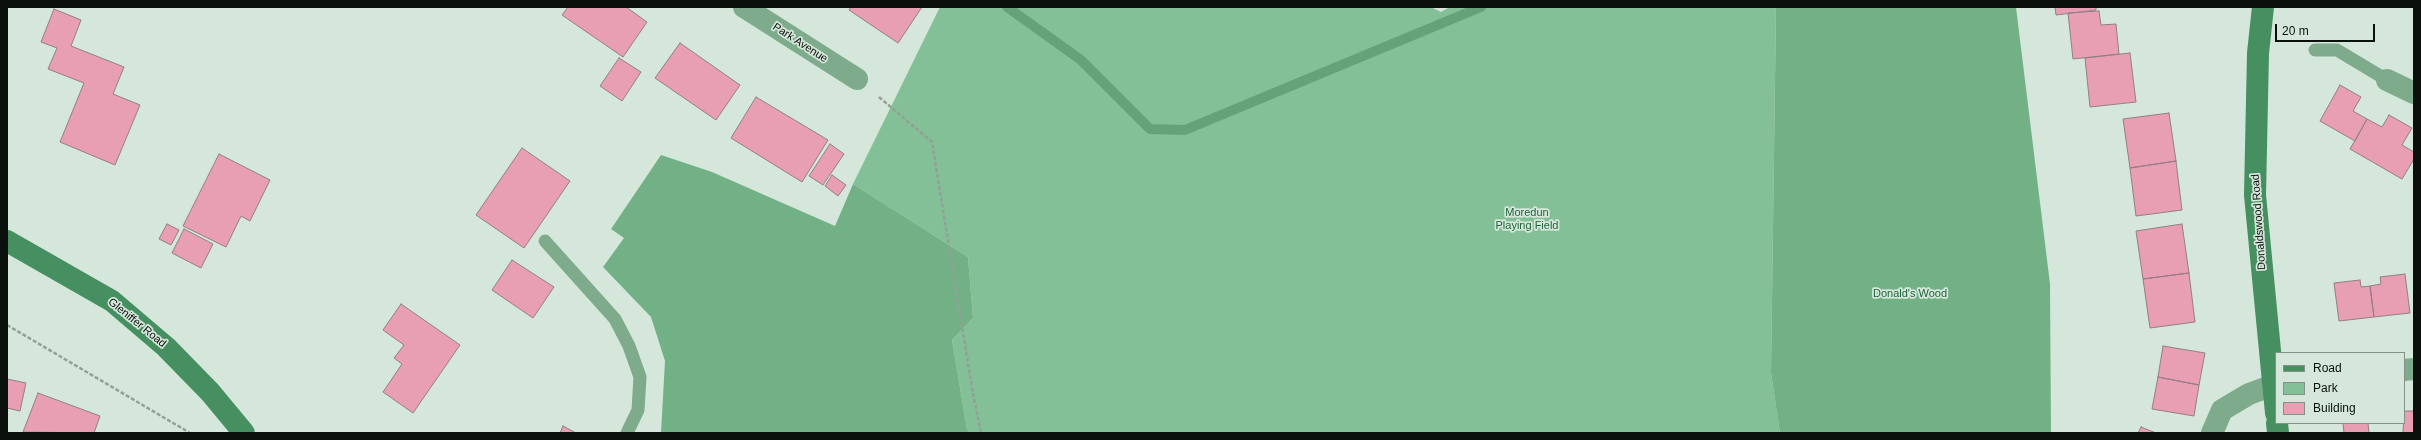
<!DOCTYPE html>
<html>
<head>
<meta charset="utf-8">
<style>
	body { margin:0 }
	#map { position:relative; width:2421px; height:440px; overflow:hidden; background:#d5e7da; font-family:Arial,sans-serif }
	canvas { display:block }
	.frame { position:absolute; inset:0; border:8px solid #0a100c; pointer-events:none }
	.legend { position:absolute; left:2275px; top:352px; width:130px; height:72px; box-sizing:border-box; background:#d5e7da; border:1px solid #849188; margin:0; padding:5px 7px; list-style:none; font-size:12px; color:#0a100c }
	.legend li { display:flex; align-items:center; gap:8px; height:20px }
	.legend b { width:20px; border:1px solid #849188 }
	.scale { position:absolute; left:2275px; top:24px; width:100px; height:18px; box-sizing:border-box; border:2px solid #0a100c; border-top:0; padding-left:5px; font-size:12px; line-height:14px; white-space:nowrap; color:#0a100c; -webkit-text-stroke:3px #d5e7da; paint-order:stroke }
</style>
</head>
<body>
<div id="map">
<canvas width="2421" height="440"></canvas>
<div class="frame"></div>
<ul class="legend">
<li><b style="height:5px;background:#468f61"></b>Road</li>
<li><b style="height:11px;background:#84c097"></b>Park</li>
<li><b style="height:11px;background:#e89fb3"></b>Building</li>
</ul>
<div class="scale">20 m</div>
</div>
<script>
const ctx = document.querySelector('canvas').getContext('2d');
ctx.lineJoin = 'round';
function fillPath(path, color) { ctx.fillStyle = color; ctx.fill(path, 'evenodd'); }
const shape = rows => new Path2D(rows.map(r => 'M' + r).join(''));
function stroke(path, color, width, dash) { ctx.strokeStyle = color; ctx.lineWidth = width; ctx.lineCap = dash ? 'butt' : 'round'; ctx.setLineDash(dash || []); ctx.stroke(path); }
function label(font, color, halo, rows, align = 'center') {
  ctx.font = font + ' Arial,sans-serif'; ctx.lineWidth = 3.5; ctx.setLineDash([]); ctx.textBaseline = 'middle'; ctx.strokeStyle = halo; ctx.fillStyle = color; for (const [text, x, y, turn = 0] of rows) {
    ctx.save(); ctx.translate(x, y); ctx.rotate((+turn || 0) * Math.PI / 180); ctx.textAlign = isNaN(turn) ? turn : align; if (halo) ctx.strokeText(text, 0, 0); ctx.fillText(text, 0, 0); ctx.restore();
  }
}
fillPath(shape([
	[940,7,1431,7,1441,12,1450,7,1776,7,1771,373,1780,433,970,433,967,429,952,340,973,318,968,257,853,184]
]), '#84c097');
fillPath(shape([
	[1776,7,2016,7,2050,284,2051,433,1780,433,1771,373],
	[661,155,712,172,835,226,853,184,968,257,973,318,952,340,967,429,970,433,661,433,665,361,651,317,603,267,624,238,611,229]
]), '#72b186');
stroke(shape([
	[1007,7,1081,60,1150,129,1185,130,1481,7]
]), '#64a379', 10);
const building = shape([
	[568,7,626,7,647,22,623,57,562,15,568,7],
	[851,7,922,7,898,43,849,10,851,7],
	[2055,7,2096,7,2096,10,2056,15,2055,7],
	[54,9,81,20,71,46,124,67,113,94,140,105,115,165,60,142,84,83,48,69,57,48,41,42,54,9],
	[2099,11,2101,25,2116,24,2119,54,2073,59,2068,13,2099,11],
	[680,43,740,85,716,120,655,78,680,43],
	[2130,53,2136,102,2090,107,2085,58,2130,53],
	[619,58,641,72,622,101,600,86,619,58],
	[2340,85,2361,97,2353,111,2367,119,2355,141,2320,121,2340,85],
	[756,97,828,140,802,182,731,138,756,97],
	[2169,113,2176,161,2130,168,2123,119,2169,113],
	[2389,115,2412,128,2402,145,2414,152,2414,159,2402,179,2350,149,2367,119,2382,127,2389,115],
	[830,144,844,154,823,185,809,176,830,144],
	[522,148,570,181,524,248,476,215,522,148],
	[219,154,270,180,250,221,241,216,226,247,183,226,219,154],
	[2176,161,2182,210,2136,216,2130,168,2176,161],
	[832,175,846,185,838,196,825,186,832,175],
	[167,224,179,230,171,245,159,239,167,224],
	[2182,224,2189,273,2143,279,2136,231,2182,224],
	[184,229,213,244,201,268,172,253,184,229],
	[512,260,554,287,533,318,492,290,512,260],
	[2189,273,2195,322,2150,328,2143,279,2189,273],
	[2405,274,2410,313,2374,317,2370,286,2381,284,2380,277,2405,274],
	[2360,280,2361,287,2370,286,2374,317,2339,321,2334,283,2360,280],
	[401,304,460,345,413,413,383,392,402,364,394,358,404,345,383,330,401,304],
	[2163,346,2205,353,2199,385,2158,377,2163,346],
	[2158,377,2199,385,2194,416,2152,409,2158,377],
	[7,379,26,383,20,411,7,408,7,379],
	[38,393,100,416,94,433,23,432,38,393],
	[2404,411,2414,411,2414,433,2403,433,2404,411],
	[2343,423,2368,423,2369,433,2344,433,2343,423],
	[563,426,576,433,560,433,563,426],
	[2141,427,2156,433,2138,433,2141,427]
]);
fillPath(building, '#e89fb3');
stroke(building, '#937e84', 1);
stroke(shape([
	[879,97,932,142,973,394,981,433],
	[7,325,190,433]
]), '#92a096', 2.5, [4, 2]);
stroke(shape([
	[2315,50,2337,50,2387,80],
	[545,241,615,319,629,346,640,377,638,410,627,433]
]), '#7dab8b', 13);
stroke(shape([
	[744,7,857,79],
	[2387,80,2414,93],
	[2404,370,2414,369],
	[2212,433,2222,410,2249,394,2276,384]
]), '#7dab8b', 22);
stroke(shape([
	[2263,7,2258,53,2255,195,2276,413],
	[7,241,112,301,166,347,210,392,244,433],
	[2277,423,2278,433]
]), '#468f61', 22);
label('11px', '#0a100c', '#d5e7da', [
	["Park Avenue",800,43,33],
	["Donaldswood Road",2259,222,-94],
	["Gleniffer Road",137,323,39]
]);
label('11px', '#1e643b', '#d5e7da', [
	["Moredun",1527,213],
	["Playing Field",1527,226],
	["Donald's Wood",1910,294]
]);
</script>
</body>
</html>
